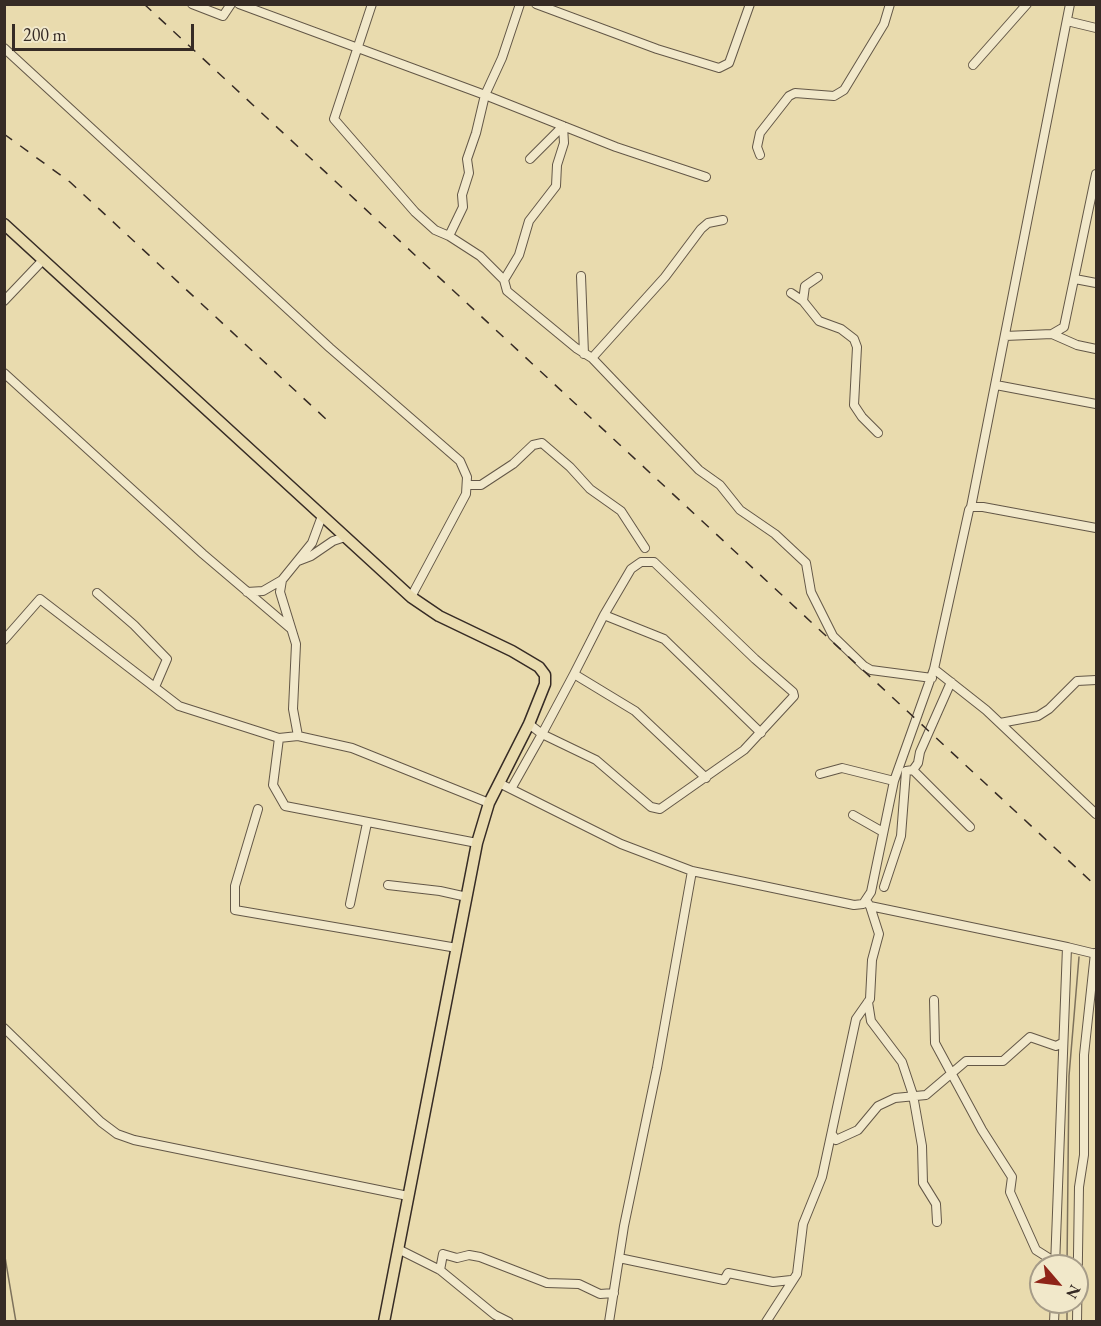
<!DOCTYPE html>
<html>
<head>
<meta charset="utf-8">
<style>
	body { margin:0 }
	#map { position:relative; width:1101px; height:1326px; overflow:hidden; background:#e9dbae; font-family:"EB Garamond",serif }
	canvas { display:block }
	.frame { position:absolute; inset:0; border:6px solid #362b25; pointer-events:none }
	.north { position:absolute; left:1029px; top:1254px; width:60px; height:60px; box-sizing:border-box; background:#f1e8ca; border:2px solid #a69c88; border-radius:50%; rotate:118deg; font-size:16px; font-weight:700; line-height:24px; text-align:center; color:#362b25 }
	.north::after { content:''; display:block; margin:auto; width:21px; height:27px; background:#8f2418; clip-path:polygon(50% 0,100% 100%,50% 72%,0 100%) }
	.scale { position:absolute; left:12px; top:24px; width:182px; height:27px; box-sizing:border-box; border:3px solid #362b25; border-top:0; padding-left:8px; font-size:18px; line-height:21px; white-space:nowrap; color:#362b25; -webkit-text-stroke:4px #f1e8ca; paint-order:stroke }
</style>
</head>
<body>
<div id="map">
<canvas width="1101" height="1326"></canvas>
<div class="frame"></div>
<div class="north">N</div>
<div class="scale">200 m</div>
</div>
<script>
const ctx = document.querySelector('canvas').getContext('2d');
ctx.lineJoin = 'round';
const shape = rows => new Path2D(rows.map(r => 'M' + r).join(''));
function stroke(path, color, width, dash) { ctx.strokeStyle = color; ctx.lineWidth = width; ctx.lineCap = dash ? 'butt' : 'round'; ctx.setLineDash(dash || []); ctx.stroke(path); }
stroke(shape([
	[4,1251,16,1322],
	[1067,1266,1069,1076,1079,957],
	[1067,1302,1067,1322]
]), '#7d715b', 1.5);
const minor = shape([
	[192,4,223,16,231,4],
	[239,4,485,95,616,147,706,177],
	[372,4,334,119,415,212,435,230,449,236],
	[536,4,657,49,719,68,729,63,750,4],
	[1067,21,1096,28],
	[4,48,330,348,460,461,467,477,466,494,411,597],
	[973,65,1027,4],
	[760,155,757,147,760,133,789,96,795,93,834,96,844,90,884,24,890,4],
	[530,159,563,126,564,143,557,165,556,186,529,221,519,255,504,280,507,291,576,348,592,358,699,470,720,485,740,510,775,534,806,563,811,592,833,636,864,666,871,670,932,678],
	[581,276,584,354],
	[818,277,805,286,803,301,819,321,841,329,854,339,857,347,854,405,862,417,878,433],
	[1075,279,1096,283],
	[504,280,480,256,449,236,463,207,462,195,469,173,467,159,476,133,485,95,502,58,520,4],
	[791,293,803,301],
	[4,301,43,260],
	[1052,334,1077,345,1096,349],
	[1005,336,1052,334,1064,327,1096,174],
	[592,358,665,277,701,229,708,223,723,220],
	[4,373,203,554,290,628],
	[996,385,1096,404],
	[467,485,481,485,513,464,533,445,542,443,570,467,590,489,621,511,645,548],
	[971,507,1070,4],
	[322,516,312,543,282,580,280,592,296,644,293,709,298,736,352,748,489,803],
	[298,561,311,556,333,541,345,537],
	[247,592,263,591,282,580],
	[97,593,134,625,167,659,155,687],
	[604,615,664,639,761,733],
	[4,640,40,599,179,706,279,738,298,736],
	[934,669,986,710,1096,814],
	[574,674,635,711,706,778],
	[1000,723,1038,716,1049,709,1077,681,1096,680],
	[279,738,273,785,285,806,477,843],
	[913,770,970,827],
	[820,774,842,768,894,781],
	[499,783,621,844,692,871,854,905,863,904,871,892,894,781,934,669,969,510,971,507,983,507,1096,528],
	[511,789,542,734,574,674,604,615,631,569,641,562,654,562,755,659,793,692,794,696,744,750,660,809,651,807,596,760,542,734,529,724],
	[258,809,235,886,235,910,457,948],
	[853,815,883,832],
	[388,885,440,891,467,897],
	[884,887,901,836,906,771,913,770,918,763,920,752,951,682],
	[867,902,870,906,1067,947,1055,1266],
	[350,904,367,823],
	[1067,947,1096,954],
	[934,1000,935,1043,982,1130,1012,1177,1010,1192,1036,1250,1055,1262],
	[868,1002,871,1021,902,1062,913,1095,922,1146,923,1183,936,1204,937,1222],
	[4,1028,101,1122,117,1134,134,1140,408,1196],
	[832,1134,836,1140,858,1130,878,1106,895,1098,926,1095,966,1061,1003,1061,1030,1037,1056,1046,1062,1043],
	[398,1249,440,1270,495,1315,509,1322],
	[619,1258,724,1280,728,1273,773,1282,791,1280],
	[440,1270,443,1254,457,1258,469,1255,480,1257,547,1283,579,1284,600,1294,614,1293],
	[609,1322,624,1226,657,1068,692,871],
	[766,1322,797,1274,803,1224,822,1177,856,1019,870,999,872,960,879,934,870,906],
	[1054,1322,1055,1302],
	[1077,1322,1079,1187,1084,1155,1084,1055,1095,953]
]);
const major = shape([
	[4,224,411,597,439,616,512,651,539,667,545,675,545,684,529,724,489,803,477,843,384,1322]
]);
stroke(minor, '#635747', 10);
stroke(major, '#362b25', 13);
stroke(minor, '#f1e8ca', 8);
stroke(major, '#e9dbae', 10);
stroke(shape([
	[144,4,1096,886],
	[4,134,70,182,327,420]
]), '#362b25', 1.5, [10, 10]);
</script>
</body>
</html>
